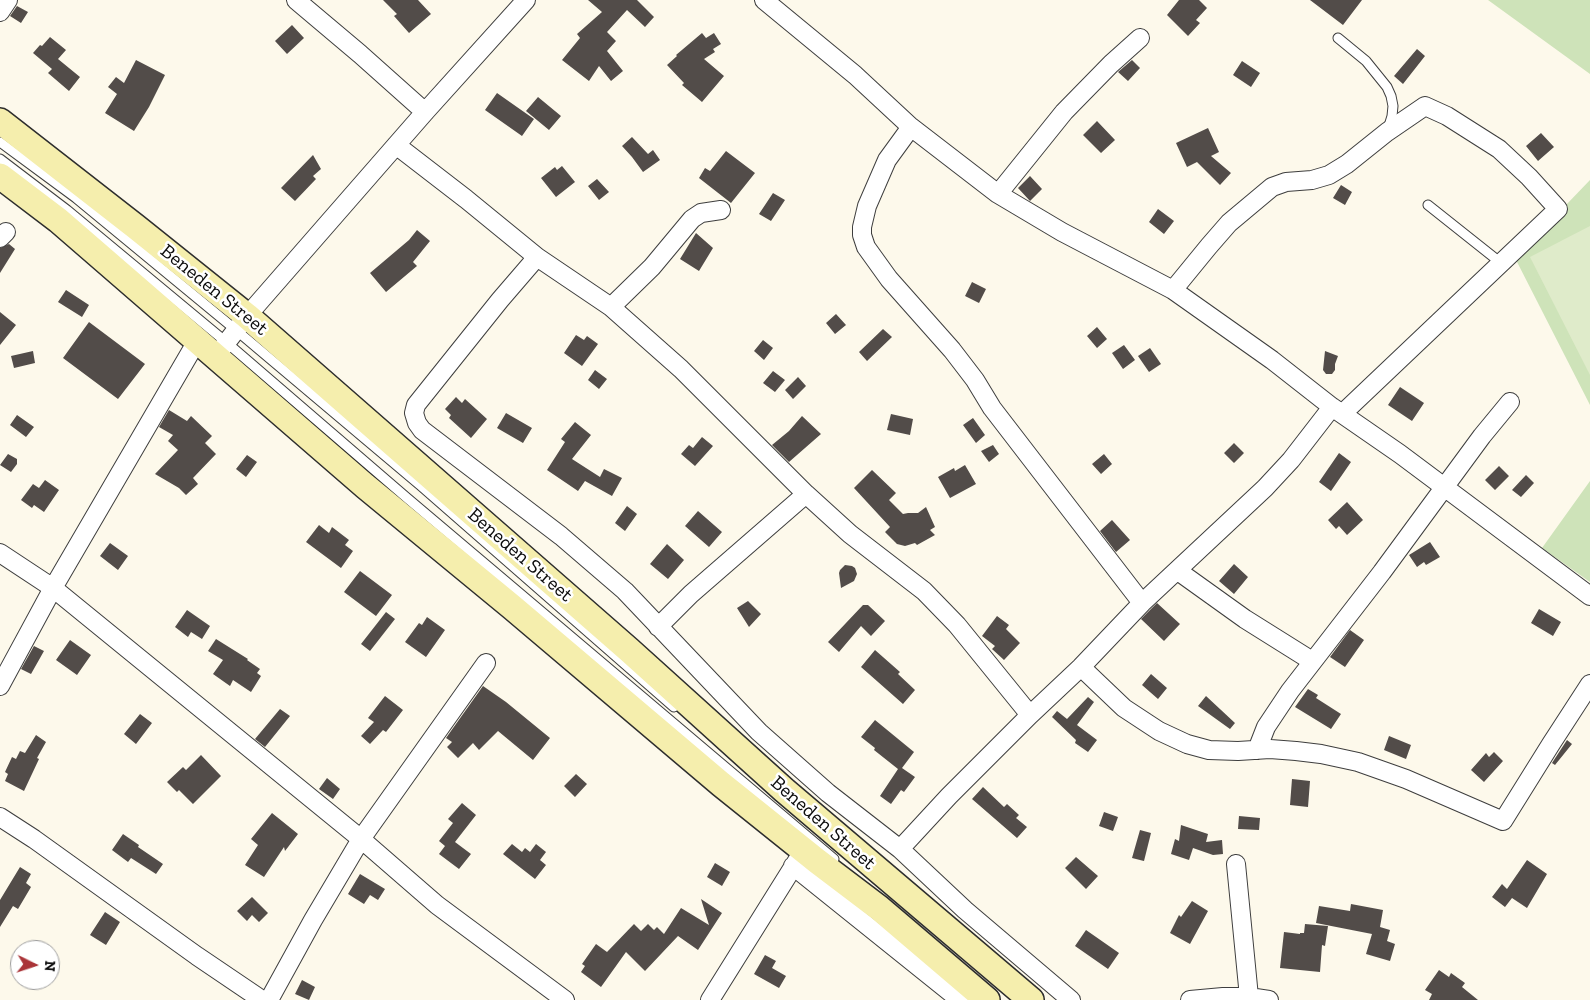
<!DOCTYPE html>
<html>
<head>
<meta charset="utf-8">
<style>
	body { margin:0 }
	#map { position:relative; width:1590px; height:1000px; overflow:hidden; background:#fdf9eb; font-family:"Zilla Slab",serif }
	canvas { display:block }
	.north { position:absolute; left:10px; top:940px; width:50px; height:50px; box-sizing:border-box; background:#fff; border:1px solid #9d9d9d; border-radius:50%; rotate:94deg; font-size:14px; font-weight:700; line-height:20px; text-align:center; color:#0b0b0b }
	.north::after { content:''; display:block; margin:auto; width:18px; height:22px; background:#aa3438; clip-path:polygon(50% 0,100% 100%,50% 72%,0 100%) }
</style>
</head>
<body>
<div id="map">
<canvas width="1590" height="1000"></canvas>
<div class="north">N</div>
</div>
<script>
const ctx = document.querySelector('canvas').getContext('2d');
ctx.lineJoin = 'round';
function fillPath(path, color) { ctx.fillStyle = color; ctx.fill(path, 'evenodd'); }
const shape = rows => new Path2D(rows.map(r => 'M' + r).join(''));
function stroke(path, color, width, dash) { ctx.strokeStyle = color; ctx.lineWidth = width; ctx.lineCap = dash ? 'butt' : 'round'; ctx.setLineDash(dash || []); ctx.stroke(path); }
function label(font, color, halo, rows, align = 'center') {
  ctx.font = font + ' "Zilla Slab",serif'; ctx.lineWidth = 5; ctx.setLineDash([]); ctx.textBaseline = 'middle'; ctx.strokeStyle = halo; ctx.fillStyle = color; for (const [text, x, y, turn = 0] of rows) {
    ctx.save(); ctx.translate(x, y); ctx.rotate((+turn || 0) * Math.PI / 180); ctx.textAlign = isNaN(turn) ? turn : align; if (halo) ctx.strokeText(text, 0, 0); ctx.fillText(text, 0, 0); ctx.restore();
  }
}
fillPath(shape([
	[1488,0,1590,0,1590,74],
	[1590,180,1590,405,1515,258],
	[1590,481,1590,582,1542,548]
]), '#cee3b9');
fillPath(shape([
	[1590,226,1590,375,1530,257]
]), '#dfebca');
fillPath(shape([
	[383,0,418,0,431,14,409,33,394,16,397,14],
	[588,0,637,0,654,17,645,27,627,10,607,32,616,41,607,51,623,71,611,81,599,66,589,81,562,60,580,38,577,34,602,12],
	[1179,0,1199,0,1207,8,1196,20,1200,23,1188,36,1167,15],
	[1310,0,1362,0,1343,25],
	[17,6,28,12,21,23,10,16],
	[292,25,304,38,287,54,275,41],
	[702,33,706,38,714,33,721,44,713,49,715,52,704,59,724,76,702,102,682,85,684,83,667,65,677,56,676,55],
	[50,37,66,50,58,59,80,77,69,91,48,73,52,69,33,53,40,45,42,46],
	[1417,49,1425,56,1403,84,1394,76],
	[136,60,165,75,149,107,134,131,105,113,117,94,108,87,116,77,124,83],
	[1132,60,1140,68,1128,81,1118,72],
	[1242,61,1260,73,1251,87,1233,75],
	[497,93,534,119,522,136,485,110],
	[538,97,561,116,549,130,526,111],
	[1097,121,1115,140,1101,153,1083,135],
	[1208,128,1219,152,1211,156,1231,173,1220,185,1197,162,1187,167,1176,143],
	[1541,133,1554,147,1538,161,1526,146],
	[632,137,648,154,653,150,660,160,643,172,632,157,622,146],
	[726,151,755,173,731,203,699,178,705,168,710,171],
	[313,155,321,169,313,176,316,179,295,201,281,188],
	[562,166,575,182,556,197,541,178,555,167,557,170],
	[1030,176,1042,189,1030,201,1018,188],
	[597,179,609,192,599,200,588,186],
	[1341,185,1352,192,1345,205,1333,198],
	[773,193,785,200,771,221,759,214],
	[1158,209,1174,221,1164,234,1149,222],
	[417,230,430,241,413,262,417,266,386,292,370,273,409,240],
	[696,233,713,248,699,271,680,259],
	[9,244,15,249,0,273,0,248],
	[972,282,986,289,979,303,965,296],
	[66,290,89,305,82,317,58,302],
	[0,312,16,325,0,345],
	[836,314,846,325,835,334,826,323],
	[89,322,145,364,118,399,63,358],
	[1097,327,1107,339,1097,348,1087,336],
	[883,329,892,337,867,361,859,352],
	[576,335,584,340,587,336,598,344,582,366,564,353],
	[763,340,773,348,764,360,754,351],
	[1124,345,1135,360,1123,369,1112,353],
	[1150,348,1161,364,1149,372,1138,356],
	[33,351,35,363,14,368,11,356],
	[1325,351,1338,356,1335,364,1335,370,1332,374,1326,374,1323,370],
	[595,370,607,379,599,389,588,380],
	[773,371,785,380,775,392,763,383],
	[798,377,806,386,793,399,785,390],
	[1400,387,1424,403,1412,421,1388,405],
	[456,397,462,403,465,399,487,419,471,438,449,418,451,415,445,409],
	[169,410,187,421,191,416,212,436,205,443,216,454,193,478,198,484,186,495,179,488,155,474,178,450,168,441,173,435,159,427],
	[506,413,532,428,523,443,497,428],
	[891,414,913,419,910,435,887,430],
	[17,415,34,427,26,437,10,425],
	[802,416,821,434,789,462,772,445,789,431],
	[973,418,985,435,976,443,963,425],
	[575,422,591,435,572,459,600,477,604,469,622,478,612,496,585,481,578,491,547,470,565,442,561,439],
	[702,437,713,446,695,466,681,454,689,445,693,448],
	[1234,443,1244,453,1234,463,1224,453],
	[993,445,999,454,989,462,981,451],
	[1339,453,1351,462,1331,491,1319,482],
	[8,454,17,459,17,464,11,472,0,465],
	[1104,454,1112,464,1101,474,1092,464],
	[247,455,257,462,246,477,236,469],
	[965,465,976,484,950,498,938,477,954,468,955,471],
	[1499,466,1509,476,1495,490,1485,480],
	[872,470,896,493,889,500,903,514,908,513,918,513,926,507,935,527,930,530,935,535,917,545,915,543,905,546,897,544,885,532,890,527,854,488],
	[1526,475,1534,483,1521,497,1512,490],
	[45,480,59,490,44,512,34,505,32,508,21,500,33,484,39,488],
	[1347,502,1363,520,1347,535,1339,526,1336,529,1328,520],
	[627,506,637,514,625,531,615,523],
	[698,511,722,532,709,547,685,526],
	[1112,520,1130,540,1116,552,1100,531],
	[319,525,329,533,332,527,349,540,345,545,353,551,341,568,306,542],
	[1430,542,1440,557,1426,565,1424,562,1417,567,1409,555],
	[110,543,128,556,118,570,100,556],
	[667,544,684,560,668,579,650,564],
	[1234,564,1248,577,1234,594,1219,581],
	[845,565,852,566,855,568,857,574,854,581,841,588,839,573,840,570],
	[360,571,392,595,376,616,344,592],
	[748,601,761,614,749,627,737,608],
	[1157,603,1180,624,1164,641,1141,619],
	[863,605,868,605,885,621,871,636,861,626,839,652,828,642],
	[1539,609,1561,622,1553,636,1531,623],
	[187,610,210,626,202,639,191,632,188,637,175,627],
	[386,612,395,619,370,651,361,644],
	[997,616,1009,625,1006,629,1020,643,1004,660,992,649,995,646,982,636],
	[427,617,445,630,426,657,405,642,419,623,422,625],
	[1350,630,1364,640,1345,667,1330,657],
	[216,639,248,659,247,660,260,669,257,673,261,676,251,692,233,680,230,686,213,674,223,660,208,651],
	[70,640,91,655,77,675,56,660],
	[34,646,44,651,31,674,21,669],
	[875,650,900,672,898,674,915,690,903,704,861,667],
	[1151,674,1167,688,1158,699,1142,685],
	[483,686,506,702,550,738,533,760,498,731,479,750,473,743,458,758,447,747,452,742,446,738],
	[1308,689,1318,695,1316,698,1341,714,1331,729,1295,707],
	[385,696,403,710,386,732,383,730,370,744,361,736,374,722,368,718],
	[1206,696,1235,723,1230,729,1198,706],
	[1088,697,1094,702,1077,725,1097,740,1088,752,1075,743,1076,740,1052,717,1057,711,1067,719],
	[280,709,290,716,265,747,255,739],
	[140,714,152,723,136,744,124,734],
	[875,720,914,752,902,768,915,777,904,792,901,790,891,804,880,796,898,769,874,750,875,748,861,737],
	[36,735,46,742,37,758,39,759,24,791,5,781,8,774,5,772,12,757,16,759,20,751,25,753],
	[1389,736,1411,745,1406,759,1384,750],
	[1567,740,1572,744,1555,765,1552,763],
	[1494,752,1503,761,1484,782,1471,770,1486,753,1489,757],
	[201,755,221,776,193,804,179,790,177,792,167,782,183,767,186,770],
	[576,774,587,784,575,797,564,786],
	[327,778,340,789,333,799,319,789],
	[1292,779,1310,781,1308,807,1290,805],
	[983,787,1004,807,1007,804,1019,815,1016,818,1027,827,1017,838,972,799],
	[462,803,476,815,455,842,471,854,459,869,439,854,445,846,439,841,453,823,448,819],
	[1104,812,1118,817,1113,831,1099,826],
	[272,813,298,834,285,851,284,847,264,877,245,865,258,845,251,839],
	[1239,816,1260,818,1259,830,1238,829],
	[1181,825,1208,834,1206,842,1222,840,1223,854,1213,855,1193,848,1189,860,1171,854,1175,839,1179,841],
	[1140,830,1151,833,1144,861,1132,858],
	[123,834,139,845,138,847,163,864,156,874,131,858,128,862,112,850],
	[512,844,522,852,525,848,530,852,536,844,546,852,540,860,546,865,535,879,503,854],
	[1076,857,1098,876,1086,889,1065,868],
	[1527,860,1547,874,1527,908,1512,898,1505,907,1492,897,1502,884,1507,889],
	[715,863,730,872,722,886,707,877],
	[20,867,31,874,26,883,31,887,18,909,13,906,0,927,0,900],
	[360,874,385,889,378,900,370,895,364,904,348,894],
	[252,897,268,913,259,922,252,915,247,921,237,911],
	[701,899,722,913,698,950,678,936,645,971,626,952,601,987,581,972,585,966,582,964,596,944,607,952,634,924,641,931,648,924,654,930,657,927,664,934,681,908,709,925],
	[1192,901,1208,911,1190,944,1170,933,1179,915,1181,917],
	[1351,904,1383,910,1380,927,1390,930,1387,941,1395,944,1390,961,1366,954,1372,934,1316,923,1319,906,1350,911],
	[105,912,120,922,106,945,90,935],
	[1305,924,1328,926,1325,946,1322,945,1320,972,1280,968,1284,932,1300,934,1300,933,1304,933],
	[1086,930,1119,953,1108,969,1075,946],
	[765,955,776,961,772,968,786,976,779,988,754,974],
	[1439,970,1449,977,1451,973,1465,983,1462,987,1478,1000,1429,1000,1432,994,1425,990],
	[302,980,315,987,309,1000,295,994]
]), '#524c49');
const service = shape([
	[1338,38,1366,61,1387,87,1391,96,1393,106,1392,116,1388,129],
	[0,142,76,198,236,330,420,485,674,707],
	[0,159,67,210,226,342,407,498,834,859],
	[1428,205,1501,263]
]);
const minor = shape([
	[296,0,360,54,425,112],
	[764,0,855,75,911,127,998,194,1062,232,1173,290,1272,360,1332,407,1400,454,1590,596],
	[0,12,8,0],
	[911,127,887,160,867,206,862,227,862,235,866,247,889,279,952,350,975,380,992,408,1142,603],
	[396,145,466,199,537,257,611,307,681,369,806,494,850,534,924,591,957,625,1030,715],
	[998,194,1064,112,1111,64,1140,38],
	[0,238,6,232],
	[537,257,500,300,416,405,414,413,417,423,422,430,561,536,625,591,759,732,828,793,900,849,965,910,1071,1000],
	[1173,290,1209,246,1229,223,1272,187,1286,182,1312,180,1329,175,1347,164,1387,132,1425,106,1447,116,1499,149,1529,177,1558,209,1342,414],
	[611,307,652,267,692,219,701,213,721,210],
	[216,356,247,316,425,112,526,0],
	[0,553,53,588,361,839,437,905,565,1000],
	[1178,571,1245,619,1312,661],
	[658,627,691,594,806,494],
	[1081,667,1124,708,1159,731,1187,744,1209,750,1238,751,1270,749,1296,751,1321,754,1358,762,1406,779,1503,821,1551,744,1590,684],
	[0,686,53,588,197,341],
	[1257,750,1266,727,1290,691,1382,572,1482,436,1510,402],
	[0,817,34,839,197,956,262,1000],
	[900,849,949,796,1030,715,1081,667,1142,603,1265,488,1291,460,1332,407],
	[1236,864,1249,997],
	[793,866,960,1000],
	[269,1000,313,920,361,839,486,663],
	[710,1000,800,856],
	[1190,1000,1223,997,1249,997,1269,1000]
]);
const secondary = shape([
	[0,121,136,227,247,316,629,650,784,790,1031,1000],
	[0,176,58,220,365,486,512,607,721,784,817,861,879,908,987,1000]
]);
stroke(service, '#3e3e3e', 11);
stroke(minor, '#3e3e3e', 20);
stroke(secondary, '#2d2d2d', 28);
stroke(service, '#fff', 9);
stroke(minor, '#fff', 18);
stroke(secondary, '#f5eead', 25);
label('20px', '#0b0b0b', '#fff', [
	["Beneden Street",214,290,39],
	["Beneden Street",520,555,41],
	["Beneden Street",823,823,41]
]);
</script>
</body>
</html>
